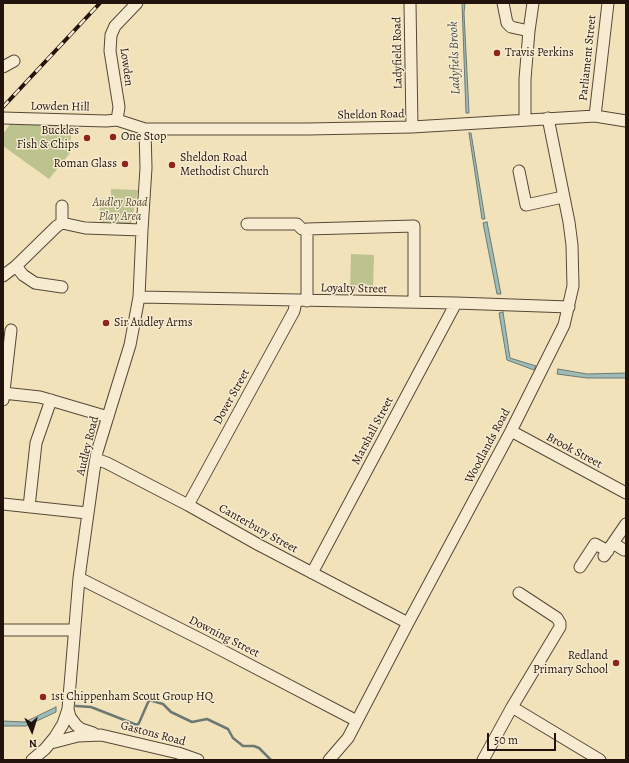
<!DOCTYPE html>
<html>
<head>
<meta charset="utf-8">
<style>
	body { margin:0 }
	#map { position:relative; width:629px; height:763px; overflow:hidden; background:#f2e2ba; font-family:Alegreya,serif }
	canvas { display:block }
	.frame { position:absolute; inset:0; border:4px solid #22140c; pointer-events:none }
	.north { position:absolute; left:12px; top:711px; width:40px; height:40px; -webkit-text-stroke:3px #f7ecd2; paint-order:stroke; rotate:176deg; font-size:11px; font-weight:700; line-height:16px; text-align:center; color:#22140c }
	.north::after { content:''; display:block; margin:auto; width:14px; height:18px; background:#22140c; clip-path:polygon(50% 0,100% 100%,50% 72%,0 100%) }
	.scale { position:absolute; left:487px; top:733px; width:69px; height:18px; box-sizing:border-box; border:2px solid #22140c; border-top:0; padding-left:5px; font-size:12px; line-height:14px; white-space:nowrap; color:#22140c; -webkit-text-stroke:3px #f7ecd2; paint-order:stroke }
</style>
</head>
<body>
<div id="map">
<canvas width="629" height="763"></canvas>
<div class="frame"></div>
<div class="north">N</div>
<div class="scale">50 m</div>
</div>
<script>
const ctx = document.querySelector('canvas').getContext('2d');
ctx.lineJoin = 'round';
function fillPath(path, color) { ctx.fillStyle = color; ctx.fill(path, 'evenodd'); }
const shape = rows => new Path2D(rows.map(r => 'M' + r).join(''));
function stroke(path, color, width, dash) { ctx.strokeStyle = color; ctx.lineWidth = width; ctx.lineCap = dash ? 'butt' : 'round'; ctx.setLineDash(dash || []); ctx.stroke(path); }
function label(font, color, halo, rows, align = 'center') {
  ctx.font = font + ' Alegreya,serif'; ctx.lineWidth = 3; ctx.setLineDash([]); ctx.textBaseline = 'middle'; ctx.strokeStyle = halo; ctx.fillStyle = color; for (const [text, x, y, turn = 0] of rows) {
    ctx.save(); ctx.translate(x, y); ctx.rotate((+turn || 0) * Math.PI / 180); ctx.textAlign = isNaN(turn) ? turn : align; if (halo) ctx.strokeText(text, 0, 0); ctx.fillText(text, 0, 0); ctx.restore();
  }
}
fillPath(shape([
	[11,123,72,124,70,153,49,179,3,146,3,134],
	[111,189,138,190,131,224,99,222,100,198,111,199],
	[351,254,374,255,373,290,350,290]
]), '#bcc38e');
const water = shape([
	[462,3,465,3,464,13,469,113,466,113,462,3],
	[469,133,471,133,485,219,482,219,469,133],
	[487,222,501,294,497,294,483,223,487,222],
	[503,312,510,358,536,366,534,370,507,360,499,313,503,312],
	[558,369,587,374,626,373,626,378,587,378,557,374,558,369],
	[56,707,56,712,26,726,3,726,3,721,25,722,56,707]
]);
fillPath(water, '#9dbcb8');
stroke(water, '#6c7973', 1);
stroke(shape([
	[76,706,91,707,137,725,139,723,149,700,163,704,171,712,192,722,207,719,228,729,233,738,243,746,254,746,259,748,271,760]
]), '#6c7973', 2.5);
const minor = shape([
	[410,3,412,127],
	[503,3,507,23,511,27,529,31],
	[3,67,14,61],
	[595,116,608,3],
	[3,118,106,121,117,120,145,129,308,129,412,127,595,116,626,121],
	[117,120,119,107,110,51,111,35,115,26,137,3],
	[525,120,525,79,529,31,533,3],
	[519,171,526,205,563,197],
	[62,206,62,223],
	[247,224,297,224,302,229,307,231],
	[3,276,16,266],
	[62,287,35,283,23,275,16,266,57,226,62,223,85,228,142,230],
	[139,297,456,303,569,307],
	[307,301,307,229,414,226,414,302],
	[3,393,40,397,108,417],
	[3,400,11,330],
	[511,431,626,493],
	[96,459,107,463,188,505,259,545,408,623],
	[3,504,87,513],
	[188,505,294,311,296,301],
	[29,507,36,443,51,400],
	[613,543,624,550],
	[604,556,626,524],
	[580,567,595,544,608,551],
	[312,573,456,303],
	[79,578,206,642,357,721],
	[3,630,74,630],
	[512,707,600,760],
	[68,709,70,717,76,725,81,729,93,733],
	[51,743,78,736,101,735,178,753,198,760],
	[32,760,45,749,55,737,63,724,68,709,79,578,94,470,97,452,130,345,139,297,142,230,146,168,145,129],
	[329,760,348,738,408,623,511,431,564,325,573,286,572,245,569,222,548,118],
	[483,760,512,707,560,627,560,623,557,618,519,593]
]);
stroke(minor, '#564838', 13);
stroke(minor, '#f7ecd2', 11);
const rail = shape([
	[3,107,100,3]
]);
stroke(rail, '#22140c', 4);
stroke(rail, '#f7ecd2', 2.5, [8]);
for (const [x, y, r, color] of [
	[497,53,4,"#8f2418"],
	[113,137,4,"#8f2418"],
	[87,138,4,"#8f2418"],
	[125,164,4,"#8f2418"],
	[172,165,4,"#8f2418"],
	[106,323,4,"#8f2418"],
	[616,663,4,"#8f2418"],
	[43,697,4,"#8f2418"]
]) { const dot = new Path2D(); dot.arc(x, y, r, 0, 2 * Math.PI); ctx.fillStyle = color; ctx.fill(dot); stroke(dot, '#f7ecd2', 1.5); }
label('12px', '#22140c', '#f7ecd2', [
	["Ladyfield Road",398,53,-91],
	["Parliament Street",588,58,-84],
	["Lowden",126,67,82],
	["Lowden Hill",60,107,1],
	["Sheldon Road",371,115,-1],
	["Loyalty Street",354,289,1],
	["Dover Street",232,397,-61],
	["Marshall Street",373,431,-62],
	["Audley Road",88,446,-76],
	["Woodlands Road",488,446,-62],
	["Brook Street",574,451,28],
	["Canterbury Street",258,529,29],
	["Downing Street",224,637,27],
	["Gastons Road",153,734,15]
]);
label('12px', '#22140c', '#f7ecd2', [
	["Travis Perkins",505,53],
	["Buckles",79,131,"right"],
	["Fish & Chips",79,145,"right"],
	["One Stop",121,137],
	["Sheldon Road",180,158],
	["Methodist Church",180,172],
	["Roman Glass",117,164,"right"],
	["Sir Audley Arms",114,323],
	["Redland",608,656,"right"],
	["Primary School",608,670,"right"],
	["1st Chippenham Scout Group HQ",51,697]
], 'left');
label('italic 12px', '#58513a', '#f7ecd2', [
	["Audley Road",120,203],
	["Play Area",120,217]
]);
label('italic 13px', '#4d4f48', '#f7ecd2', [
	["Ladyfiels Brook",455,58,-92]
]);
</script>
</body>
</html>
